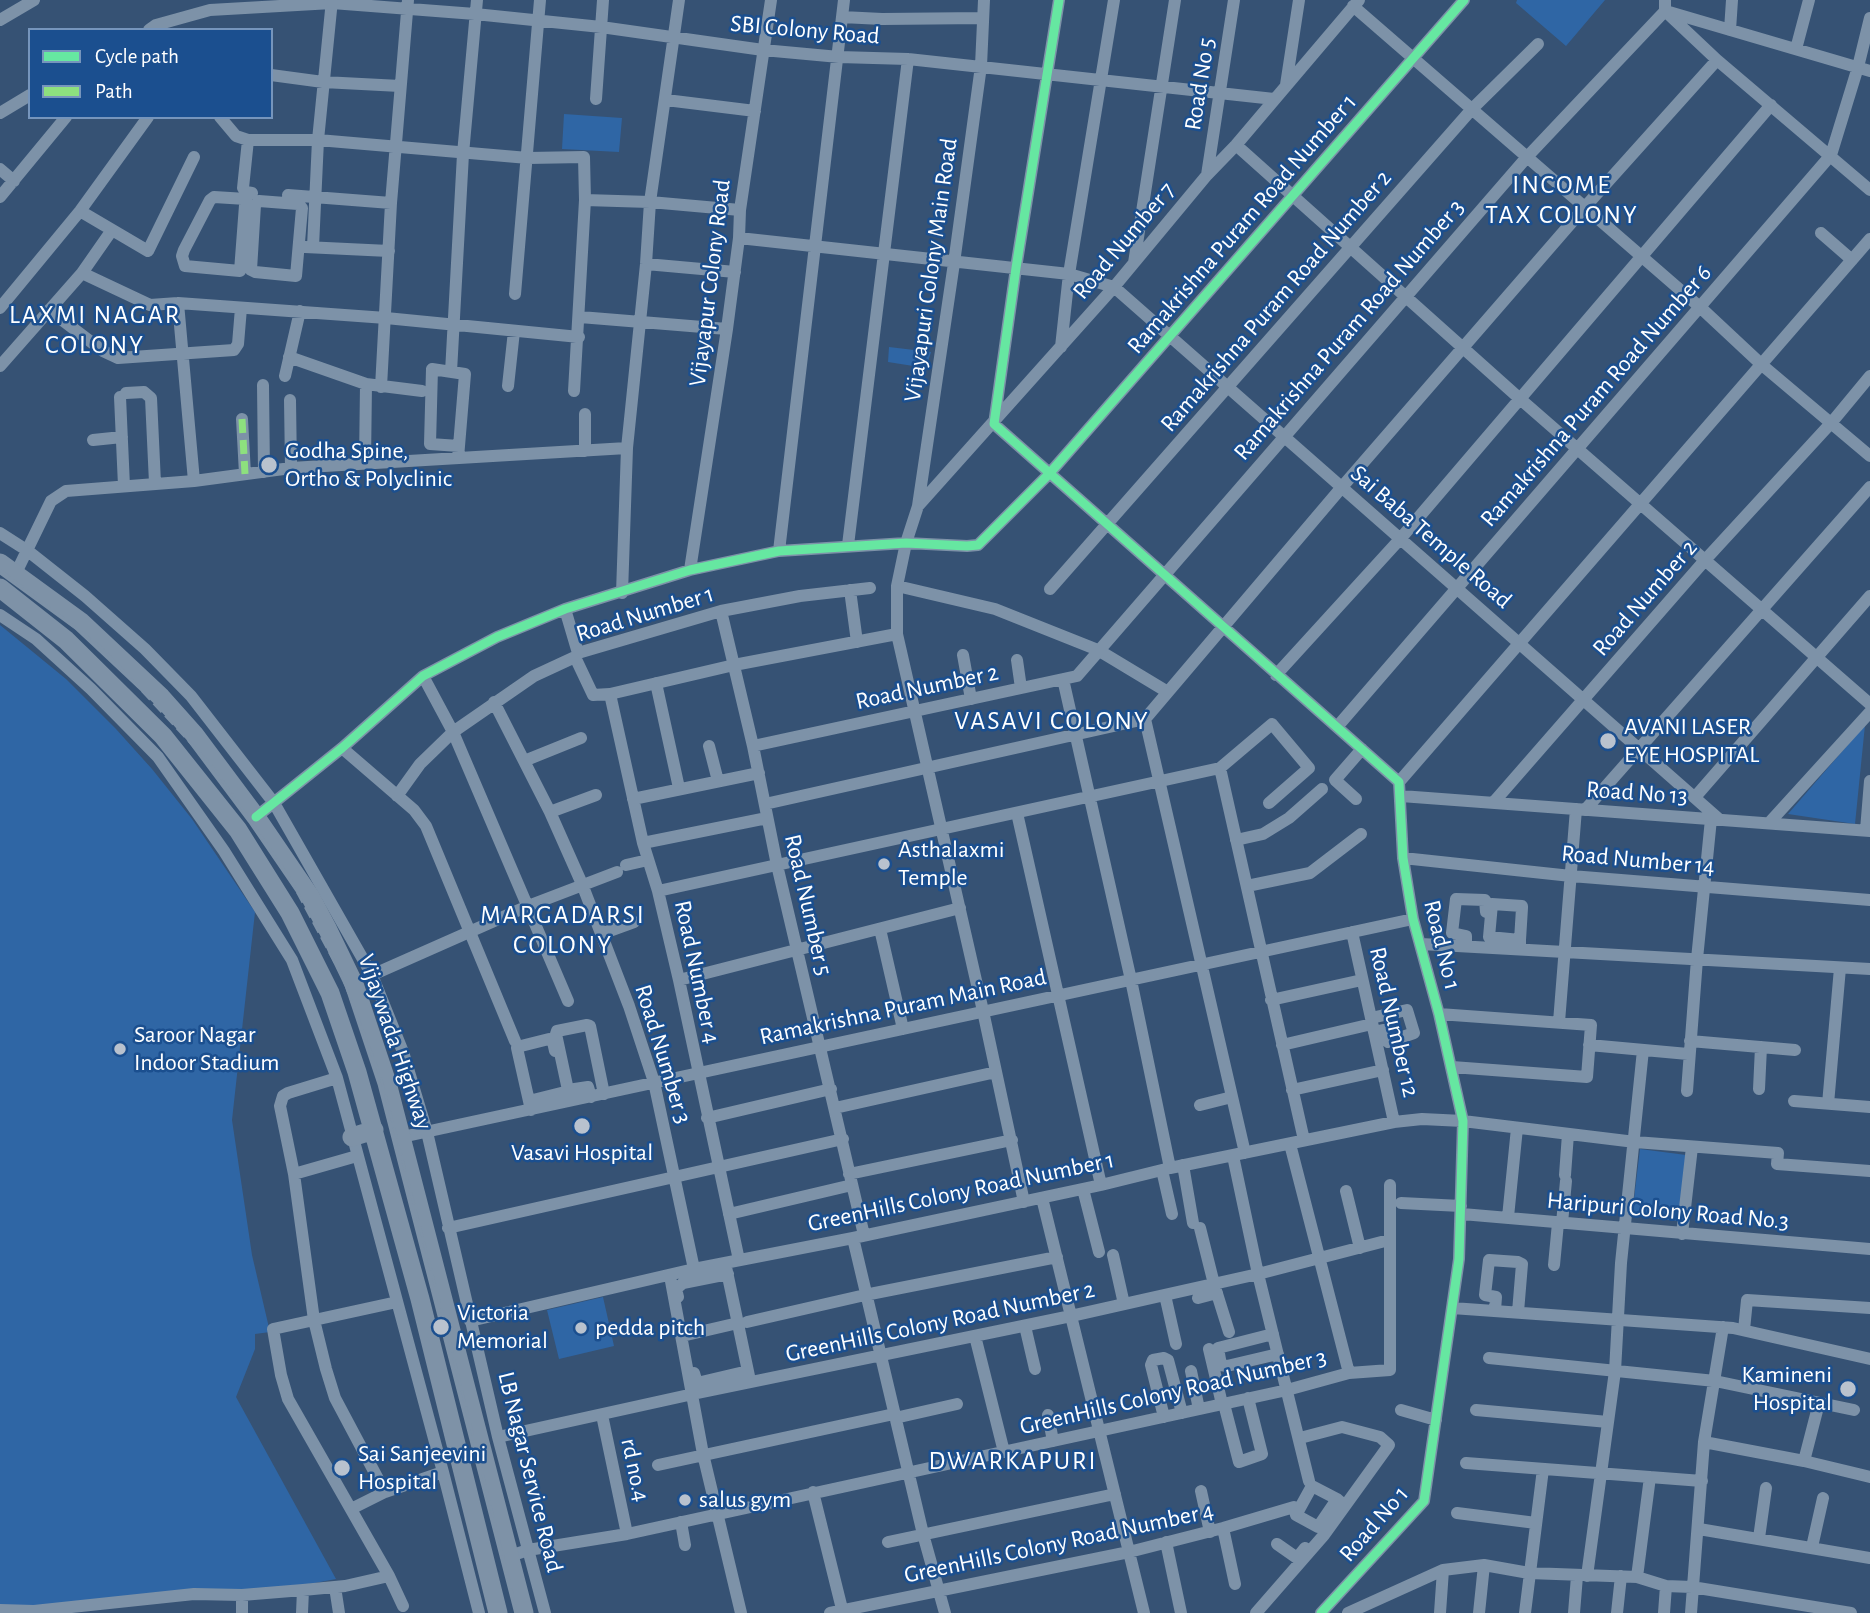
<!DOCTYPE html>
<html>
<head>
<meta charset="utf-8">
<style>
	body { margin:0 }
	#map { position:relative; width:1870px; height:1613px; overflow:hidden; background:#365274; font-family:"Alegreya Sans",sans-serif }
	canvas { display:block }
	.legend { position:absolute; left:28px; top:28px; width:245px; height:91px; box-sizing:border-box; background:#1b4f8f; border:2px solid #7695bc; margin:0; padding:9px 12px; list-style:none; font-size:21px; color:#fff }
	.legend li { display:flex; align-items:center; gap:14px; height:35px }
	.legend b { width:35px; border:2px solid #7695bc }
</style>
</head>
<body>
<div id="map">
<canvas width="1870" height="1613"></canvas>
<ul class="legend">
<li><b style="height:9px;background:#66e7a1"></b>Cycle path</li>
<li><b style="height:9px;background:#8de07e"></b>Path</li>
</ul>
</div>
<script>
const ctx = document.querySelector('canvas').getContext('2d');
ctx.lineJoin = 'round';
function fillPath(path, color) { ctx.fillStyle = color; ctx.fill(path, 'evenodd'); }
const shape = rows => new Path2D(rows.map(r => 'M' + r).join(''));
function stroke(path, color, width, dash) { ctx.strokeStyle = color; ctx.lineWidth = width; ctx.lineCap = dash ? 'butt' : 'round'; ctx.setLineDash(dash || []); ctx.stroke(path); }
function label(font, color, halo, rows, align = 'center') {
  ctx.font = font + ' "Alegreya Sans",sans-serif'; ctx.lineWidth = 5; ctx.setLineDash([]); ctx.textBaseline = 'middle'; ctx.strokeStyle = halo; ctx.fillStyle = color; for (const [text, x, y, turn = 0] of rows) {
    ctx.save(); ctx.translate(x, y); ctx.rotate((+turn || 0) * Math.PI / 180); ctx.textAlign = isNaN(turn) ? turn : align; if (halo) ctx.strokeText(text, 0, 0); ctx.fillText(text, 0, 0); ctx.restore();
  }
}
fillPath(shape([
	[1517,0,1605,0,1566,46,1516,3],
	[564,114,622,118,619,152,562,149],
	[889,347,931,352,926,368,888,362],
	[0,625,66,679,116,729,152,769,192,819,255,912,232,1120,252,1255,270,1332,255,1334,255,1349,236,1397,336,1579,304,1585,22,1609,0,1606],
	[1865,725,1855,824,1788,814],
	[1640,1149,1686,1155,1678,1221,1632,1216],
	[603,1297,614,1346,559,1359,547,1310]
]), '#2f66a5');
stroke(shape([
	[984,0,981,66,954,263,918,506,906,543,897,586,897,634,983,1011,1024,1202],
	[1059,0,1016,268,994,424,1399,782,1403,858,1413,919,1439,1014,1463,1121,1459,1259,1424,1501,1321,1613],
	[1665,0,1665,11,1717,60,1870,190],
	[1353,6,1701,308,1762,365,1870,456],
	[1669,12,1870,71],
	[842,17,882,19,983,18],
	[0,20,34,0],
	[149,30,156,25,210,10,332,3,475,14,601,27,763,50,839,57,908,59,1274,99],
	[1730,30,1732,0],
	[1796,49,1809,0],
	[271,75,323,82,400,86],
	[1286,85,1299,0],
	[596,99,603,0],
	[666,100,755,111],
	[0,113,30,95],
	[220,117,236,136,248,140,318,140,528,158,584,157,585,200,574,391],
	[248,140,243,188,246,192,252,193],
	[1236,145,1519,398,1870,704],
	[0,169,14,181],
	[1207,175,1234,0],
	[288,195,391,203],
	[0,197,66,117],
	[246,199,214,197,210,200,184,250,182,256,185,266,240,271,246,192],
	[585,200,650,202,740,210],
	[259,201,298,204,302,208,296,276,255,272,251,270,255,205,259,201],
	[80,211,148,251,194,157],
	[1821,233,1852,260],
	[739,238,1069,274,1114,287,1720,820],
	[305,247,389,251],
	[313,247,318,140,332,0],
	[1134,263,1175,0],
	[646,264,735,272],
	[82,273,150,305,178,303,386,318,579,337],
	[515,294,540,0],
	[178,303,194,481],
	[0,308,80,211,148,117],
	[49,310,103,351,118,358,234,350,238,344,241,308],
	[580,317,727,329],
	[1061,347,1069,274,1114,0],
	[289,357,366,384,422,391],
	[0,366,82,273,112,230],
	[451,372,463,154,477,0],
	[285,376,300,311],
	[263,385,264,472],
	[508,386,514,331],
	[381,387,391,203,408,0],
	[126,393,144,392,151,398,155,483],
	[120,397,124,486],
	[290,400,291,468],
	[585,414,585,451],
	[242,419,245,474],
	[93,440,122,437],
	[458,458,465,374,432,369,430,444,459,446],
	[365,463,366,384],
	[918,506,1114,287,1207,175,1236,145,1359,0],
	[0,533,28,551,85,596,145,649,191,696,274,803,372,975,403,1052,427,1132,498,1437,545,1613],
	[848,545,908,59],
	[779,551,844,0],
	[690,570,727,329,739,238,740,210,771,0],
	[16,573,51,501,66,491,194,481,291,468,627,448],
	[897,586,995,609,1098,650,1166,691],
	[1050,589,1472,109,1538,44],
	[850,590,857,642],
	[622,593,627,448,646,264,650,202,679,0],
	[565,609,578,653],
	[721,611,753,746,777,865,864,1235],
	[0,615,36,639,91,689,158,757,224,851,292,960,337,1078,443,1472,479,1613],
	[963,655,971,699],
	[575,657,593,695,610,694,734,665,897,634],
	[1017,660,1021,688],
	[1276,675,1401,538,1771,105],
	[423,676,453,732,568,1001],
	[1063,679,1131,980,1170,1168],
	[656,683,679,788],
	[610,694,643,843,658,891,679,980,739,1260],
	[494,702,550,812,582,884,629,1006,654,1082,694,1269],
	[1145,719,1245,1153],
	[1337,727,1831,155,1858,67,1870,18],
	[709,746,718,781],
	[753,746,1077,676,1527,157,1665,11],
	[342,748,414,810,426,826,515,1041],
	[524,761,581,738],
	[1220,768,1304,1140],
	[1399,782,1870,239],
	[397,796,420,764,453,732,534,676,575,657,578,653,721,611,800,596,870,588],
	[1401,796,1870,831],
	[1696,796,1870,596],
	[633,799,759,773],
	[1356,799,1335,780,1362,749],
	[1493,803,1706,559,1832,422,1870,376],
	[765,804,1145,719,1342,487,1585,207,1717,60],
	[1585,810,1870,487],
	[550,812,596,795],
	[1017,813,1101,1185],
	[256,817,342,748,423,676,497,637,565,609,690,570,779,551,906,543,967,546,978,545,1049,474,1464,0],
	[1769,823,1870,712],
	[1866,830,1870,781],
	[1236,840,1263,834,1289,818,1322,789],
	[643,843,767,818],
	[1403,858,1571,876,1870,900],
	[626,865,648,860],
	[1247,886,1310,873,1361,834],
	[658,891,1220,768,1272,724,1309,768,1269,803],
	[880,929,903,1029],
	[1352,932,1394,1122],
	[601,934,634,922],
	[1421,944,1870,969],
	[1466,946,1466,936,1452,933,1456,899,1485,900,1486,912],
	[1520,949,1520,940,1522,908,1522,906,1492,904,1489,937,1520,940],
	[372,975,528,906,617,872],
	[679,980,960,908],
	[1271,1000,1362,980],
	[1439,1014,1591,1025,1587,1077,1452,1067],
	[1371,1018,1407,1010,1414,1033,1388,1042,1384,1030,1374,1032],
	[1559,1022,1576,809],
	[1690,1041,1795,1050],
	[1282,1045,1372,1024],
	[1589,1045,1688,1054],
	[337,1078,288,1093,283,1096,280,1106,294,1174,314,1320,326,1369,335,1398,385,1492],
	[1759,1089,1761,1047],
	[1292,1090,1383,1070],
	[1687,1091,1697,959,1711,819],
	[591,1097,588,1087,568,1090,556,1034,557,1031,587,1025,590,1026,604,1094],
	[529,1101,565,1092],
	[1794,1101,1870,1107],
	[1828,1104,1840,968],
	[1200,1105,1232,1097],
	[835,1108,996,1072],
	[531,1110,517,1048,521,1046,549,1039,553,1042,555,1051],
	[707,1118,831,1089],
	[402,1137,1413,919],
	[1290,1144,1349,1373],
	[1233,1156,1258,1274,1309,1481],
	[1183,1165,1193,1223],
	[1162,1170,1172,1214],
	[294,1174,357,1156],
	[849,1174,1012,1140],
	[1565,1175,1568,1134],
	[1083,1189,1099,1252],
	[1346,1191,1360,1248],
	[1042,1198,1144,1613],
	[1401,1203,1461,1206],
	[729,1214,852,1185],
	[1462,1214,1870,1249],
	[1508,1217,1517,1128],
	[1562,1223,1566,1181],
	[448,1228,843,1139],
	[1200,1228,1214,1284,1229,1332],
	[1682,1234,1692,1147],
	[853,1238,923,1534,945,1613],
	[1113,1255,1124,1304],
	[1554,1265,1558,1223],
	[726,1267,749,1376],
	[670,1276,703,1454,741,1613],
	[1165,1295,1176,1344],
	[678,1297,676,1289,683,1283,728,1274],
	[1198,1298,1217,1293],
	[397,1302,273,1329,281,1375,288,1399,389,1576,403,1606],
	[1452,1308,1733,1328,1870,1359],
	[1495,1310,1496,1297,1485,1295,1489,1260,1518,1262,1522,1264,1518,1312],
	[470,1321,694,1269,853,1238,1101,1185,1170,1168,1394,1122,1422,1119,1463,1121,1635,1142,1778,1153,1777,1164,1870,1171],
	[747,1322,865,1295,1057,1257],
	[1025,1326,1035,1369],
	[1744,1330,1747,1300,1870,1308],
	[1273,1334,1218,1348,1221,1365,1227,1366,1278,1354],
	[682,1336,738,1323],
	[975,1336,1004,1452],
	[1209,1349,1222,1404],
	[1489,1358,1715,1381,1854,1410],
	[1191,1371,1199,1409],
	[694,1373,697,1383,748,1371],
	[1224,1404,1239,1462,1262,1454,1248,1398],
	[1401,1410,1436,1420],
	[1476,1410,1608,1422],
	[602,1415,627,1534],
	[1048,1415,1053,1441],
	[1164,1417,1151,1365,1153,1360,1164,1358,1168,1360,1182,1413],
	[895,1418,957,1404],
	[498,1437,693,1394,1071,1316,1258,1274,1389,1240],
	[1704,1442,1804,1461,1870,1477],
	[1804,1461,1819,1403],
	[1466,1463,1702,1481],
	[658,1465,894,1414],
	[1201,1491,1210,1532],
	[813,1492,843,1613],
	[1337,1499,1318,1527,1296,1515,1312,1486,1337,1499,1345,1506],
	[351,1509,385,1492,443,1472],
	[1457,1513,1536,1523],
	[681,1522,685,1545],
	[1223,1528,1235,1584],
	[1699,1529,1870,1558],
	[1759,1538,1766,1488],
	[888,1542,1115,1494],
	[1166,1542,1181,1613],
	[1277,1544,1297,1558,1305,1548],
	[1812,1547,1823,1498],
	[510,1556,528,1550,627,1534,1053,1441,1287,1390,1349,1373,1390,1370,1390,1185],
	[1587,1576,1615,1371,1621,1263,1643,1050],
	[1637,1577,1650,1477],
	[335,1587,339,1613],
	[0,1610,34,1611,194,1594,242,1595,303,1590,345,1586,389,1576],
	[242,1613,242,1595],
	[302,1613,303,1590],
	[830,1613,1129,1552,1223,1528,1294,1507],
	[1256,1613,1324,1535,1389,1445,1380,1437,1342,1427,1300,1438],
	[1348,1613,1443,1570,1484,1565,1529,1573,1637,1577,1666,1586,1692,1587,1851,1613],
	[1440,1613,1443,1570],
	[1479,1613,1484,1565],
	[1525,1613,1543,1469],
	[1574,1613,1577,1576],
	[1617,1613,1621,1576],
	[1664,1613,1666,1586],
	[1691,1613,1704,1442,1723,1327]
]), '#7d92a8', 12);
stroke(shape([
	[0,563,81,622,161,697,194,734,256,817,310,896,328,930,354,984,387,1083,524,1613],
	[0,588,66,640,163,736,238,830,290,913,330,993,357,1072,420,1299,498,1613],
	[352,1137,374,1130]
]), '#7e92a7', 19);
stroke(shape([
	[0,570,102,648,213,767,288,875,342,976,381,1078,446,1327,517,1613]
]), '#7e92a7', 2.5, [12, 5]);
stroke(shape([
	[242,419,245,474]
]), '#8de07e', 7, [14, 7]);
stroke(shape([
	[1059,0,1016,268,994,424,1399,782,1403,858,1413,919,1439,1014,1463,1121,1459,1259,1424,1501,1321,1613],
	[256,817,342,748,423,676,497,637,565,609,690,570,779,551,906,543,967,546,978,545,1049,474,1464,0]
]), '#66e7a1', 9);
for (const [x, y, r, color] of [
	[269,465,9,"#b9c2ce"],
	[1608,741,9,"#b9c2ce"],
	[884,864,7,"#b9c2ce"],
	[120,1049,7,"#b9c2ce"],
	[582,1126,9,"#b9c2ce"],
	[441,1327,9,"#b9c2ce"],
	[581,1328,7,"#b9c2ce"],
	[1848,1389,9,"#b9c2ce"],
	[342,1468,9,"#b9c2ce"],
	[685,1500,7,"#b9c2ce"]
]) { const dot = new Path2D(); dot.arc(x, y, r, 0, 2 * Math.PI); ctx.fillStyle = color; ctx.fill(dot); stroke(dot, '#1b4f8f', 2.5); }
label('24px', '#fff', '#1b4f8f', [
	["SBI Colony Road",805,30,5],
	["Road No 5",1200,84,-81],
	["Ramakrishna Puram Road Number 1",1242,224,-49],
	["Road Number 7",1124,241,-50],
	["Vijayapuri Colony Main Road",931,270,-82],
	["Vijayapur Colony Road",710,283,-83],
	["Ramakrishna Puram Road Number 2",1276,301,-49],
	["Ramakrishna Puram Road Number 3",1349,330,-49],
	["Ramakrishna Puram Road Number 6",1596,396,-49],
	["Sai Baba Temple Road",1431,537,41],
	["Road Number 2",1645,598,-49],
	["Road Number 1",645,614,-17],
	["Road Number 2",927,687,-12],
	["Road No 13",1637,793,4],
	["Road Number 14",1638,860,5],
	["Road Number 5",808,905,77],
	["Road No 1",1442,945,76],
	["Road Number 4",697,972,78],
	["Ramakrishna Puram Main Road",903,1007,-12],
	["Road Number 12",1394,1022,77],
	["Vijaywada Highway",395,1042,71],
	["Road Number 3",663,1054,73],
	["GreenHills Colony Road Number 1",961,1192,-12],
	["Haripuri Colony Road No.3",1668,1211,5],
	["GreenHills Colony Road Number 2",940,1322,-12],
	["GreenHills Colony Road Number 3",1173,1392,-13],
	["rd no.4",635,1470,78],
	["LB Nagar Service Road",530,1472,76],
	["Road No 1",1374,1524,-49],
	["GreenHills Colony Road Number 4",1059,1543,-12]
]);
label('24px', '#fff', '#1b4f8f', [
	["Godha Spine,",285,451],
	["Ortho & Polyclinic",285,479],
	["AVANI LASER",1624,727],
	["EYE HOSPITAL",1624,755],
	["Asthalaxmi",898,850],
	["Temple",898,878],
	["Saroor Nagar",134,1035],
	["Indoor Stadium",134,1063],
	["Vasavi Hospital",582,1153,"center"],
	["Victoria",457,1313],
	["Memorial",457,1341],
	["pedda pitch",595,1328],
	["Kamineni",1832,1375,"right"],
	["Hospital",1832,1403,"right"],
	["Sai Sanjeevini",358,1454],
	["Hospital",358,1482],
	["salus gym",699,1500]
], 'left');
ctx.letterSpacing = '2px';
label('26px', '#fff', '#1b4f8f', [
	["INCOME",1562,185],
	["TAX COLONY",1562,215],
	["LAXMI NAGAR",95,315],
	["COLONY",95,345],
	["VASAVI COLONY",1052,721],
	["MARGADARSI",563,915],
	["COLONY",563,945],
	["DWARKAPURI",1013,1461]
]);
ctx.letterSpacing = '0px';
</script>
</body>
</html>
